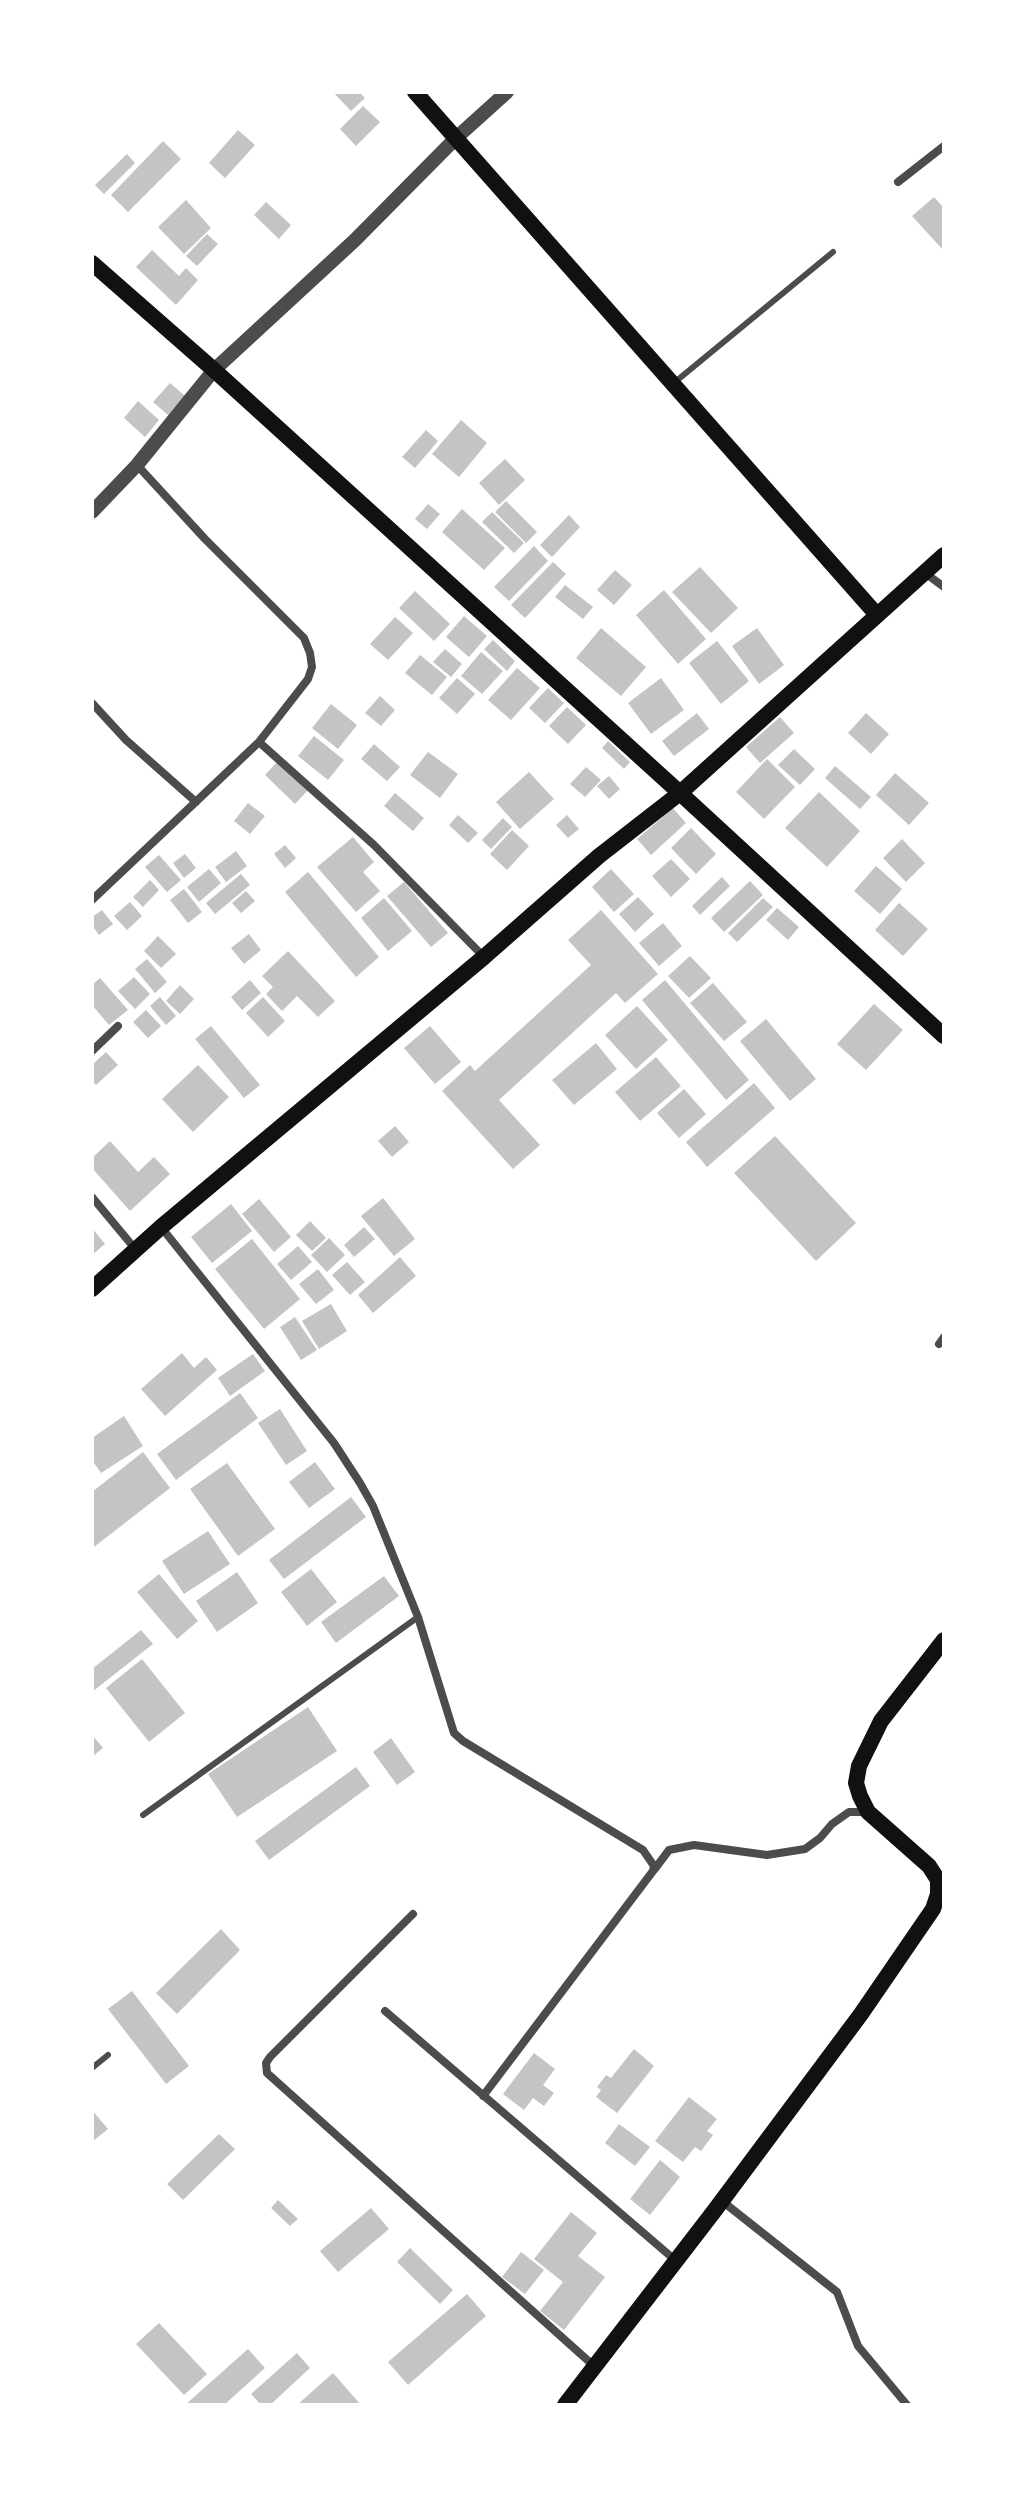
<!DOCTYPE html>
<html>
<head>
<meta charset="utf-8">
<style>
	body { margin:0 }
	#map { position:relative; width:1036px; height:2497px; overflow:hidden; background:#fff; font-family:Figtree,sans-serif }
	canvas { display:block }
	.frame { position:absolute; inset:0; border:94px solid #fff; pointer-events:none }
</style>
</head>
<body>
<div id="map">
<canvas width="1036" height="2497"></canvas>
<div class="frame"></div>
</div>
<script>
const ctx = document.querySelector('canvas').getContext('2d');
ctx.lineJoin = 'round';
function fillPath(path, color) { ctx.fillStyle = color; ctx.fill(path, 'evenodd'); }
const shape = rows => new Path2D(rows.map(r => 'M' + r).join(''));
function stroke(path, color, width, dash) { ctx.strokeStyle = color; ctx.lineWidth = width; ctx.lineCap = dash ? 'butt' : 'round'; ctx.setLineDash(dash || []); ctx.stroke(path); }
fillPath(shape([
	[333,92,359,92,365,98,351,111],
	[363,106,380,122,356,146,340,129],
	[238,130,255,145,225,178,209,163],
	[163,141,181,159,128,212,111,195],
	[127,154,135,163,104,194,95,185],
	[934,197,944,208,944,251,912,216],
	[186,200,211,228,184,254,158,227],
	[266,202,291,225,279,239,254,215],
	[207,234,218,244,197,266,186,256],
	[152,250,179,276,186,268,198,280,176,305,136,267],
	[170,383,185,396,168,415,153,402],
	[138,401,159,420,145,437,124,418],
	[461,420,487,443,459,477,432,454],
	[426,430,438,441,415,468,402,457],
	[505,459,525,480,499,505,479,483],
	[506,501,537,532,526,543,495,512],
	[428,504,440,514,427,529,415,519],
	[462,509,505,548,484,570,442,532],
	[492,512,524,543,514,553,482,522],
	[569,515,580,527,552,557,540,545],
	[534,546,548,561,509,601,494,587],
	[553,562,566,574,525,618,511,605],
	[700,567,738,608,711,633,672,592],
	[615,570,632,585,614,605,597,590],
	[565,585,593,607,583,619,555,597],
	[664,590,706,639,678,664,636,615],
	[415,591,450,624,434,641,399,608],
	[464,616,487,636,469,657,446,637],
	[395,617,413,633,388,660,370,644],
	[601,628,646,667,621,696,576,658],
	[757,628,784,665,759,684,732,646],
	[493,640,515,661,507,671,484,649],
	[717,641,749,681,721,704,689,663],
	[445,649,462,664,451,677,433,662],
	[481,652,503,671,482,694,461,676],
	[420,655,447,677,432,695,405,673],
	[517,668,540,688,511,720,488,700],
	[457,678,475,694,457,714,439,698],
	[661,678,684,710,651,734,628,703],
	[548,688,564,703,545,723,529,708],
	[380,696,395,710,381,726,365,713],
	[331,704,357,725,338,749,312,728],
	[567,707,586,725,568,744,549,726],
	[697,713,709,729,674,756,662,741],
	[866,713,889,734,871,754,848,733],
	[780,717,794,733,760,763,746,747],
	[314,736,344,760,328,780,298,756],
	[608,741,630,762,624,769,602,748],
	[374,744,400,767,387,781,361,759],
	[794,749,815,769,800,785,778,765],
	[428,752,458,774,440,798,410,775],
	[767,759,795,787,764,819,736,792],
	[277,762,308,790,295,804,265,775],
	[835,766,871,797,860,809,825,778],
	[586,767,601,780,585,797,570,784],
	[529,772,554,799,520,829,496,802],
	[895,773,929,803,909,825,876,795],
	[609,776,620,789,609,799,597,786],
	[819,792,860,831,827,867,785,828],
	[395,793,424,818,413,831,384,806],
	[248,803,265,816,250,834,234,821],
	[673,808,686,823,651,855,637,839],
	[458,815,478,833,468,843,449,825],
	[567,815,579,829,568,838,556,825],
	[503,818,512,827,491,849,482,840],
	[691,828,716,854,696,874,671,848],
	[512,830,529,846,507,870,490,854],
	[353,837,374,862,363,872,380,891,356,912,317,867],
	[902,839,925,863,906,882,883,858],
	[285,845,296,858,285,868,274,854],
	[236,851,247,866,226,882,215,867],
	[185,854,196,868,184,878,173,863],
	[159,855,181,880,167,892,145,867],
	[671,859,690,879,671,897,652,876],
	[876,866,902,889,880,914,854,891],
	[209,869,221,883,199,902,187,887],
	[611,869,634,894,614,912,592,887],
	[308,872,379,957,356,977,285,892],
	[241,874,250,885,215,914,206,903],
	[722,877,730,886,700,915,692,906],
	[150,880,159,890,143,907,133,897],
	[750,881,763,895,724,932,711,918],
	[404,882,448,933,431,947,387,896],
	[184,889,202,912,188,923,170,900],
	[246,891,255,901,241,913,232,903],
	[638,897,654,914,635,932,619,914],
	[384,898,412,931,388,951,361,918],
	[763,898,773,907,737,942,728,933],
	[130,902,142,916,127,930,114,916],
	[899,903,928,929,903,956,875,930],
	[777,908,799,927,788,940,766,920],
	[102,910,113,924,99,935,92,925,92,917],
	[601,910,658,974,625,1003,616,993,499,1100,540,1145,513,1169,442,1091,470,1065,475,1071,591,965,568,940],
	[663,923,682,946,659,966,639,943],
	[249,934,261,950,244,964,231,948],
	[158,936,176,954,161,968,144,951],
	[288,951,335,1001,318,1017,297,996,282,1011,266,994,273,987,262,976],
	[690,956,711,978,689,998,668,976],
	[147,959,167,982,155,993,135,969],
	[134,977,150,994,135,1009,118,991],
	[100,978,128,1010,109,1025,92,1005,92,985],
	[250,980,261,993,242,1010,231,997],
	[665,980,749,1080,726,1100,642,1000],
	[713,983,747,1022,724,1041,690,1003],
	[180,985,194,999,180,1014,166,1001],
	[160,997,176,1016,166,1025,150,1006],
	[263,997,285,1021,268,1037,246,1013],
	[874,1004,903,1030,866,1070,837,1044],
	[637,1006,668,1040,636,1069,605,1035],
	[146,1010,161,1026,148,1038,133,1022],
	[766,1019,816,1079,790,1101,740,1041],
	[211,1026,260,1085,244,1098,195,1039],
	[430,1026,461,1062,435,1084,404,1048],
	[596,1043,617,1069,574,1105,552,1080],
	[106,1052,118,1065,96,1085,92,1080,92,1065],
	[656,1057,681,1086,640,1121,615,1092],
	[198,1065,229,1097,193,1132,162,1099],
	[754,1083,775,1108,707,1167,686,1142],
	[684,1089,706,1114,679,1138,657,1113],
	[395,1126,409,1142,392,1157,378,1141],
	[775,1136,856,1223,816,1261,734,1173],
	[110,1141,138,1172,154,1157,170,1174,130,1211,92,1168,92,1158],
	[383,1198,415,1239,394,1256,361,1216],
	[259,1199,291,1237,274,1252,242,1214],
	[231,1204,252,1231,212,1263,191,1237],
	[310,1221,326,1238,312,1251,296,1235],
	[364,1227,375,1239,354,1257,344,1245],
	[92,1228,105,1244,92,1255],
	[329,1238,345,1255,327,1272,311,1255],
	[252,1239,300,1299,264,1329,215,1269],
	[298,1246,312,1262,291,1280,277,1264],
	[400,1257,416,1276,373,1313,358,1295],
	[347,1262,365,1282,350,1295,332,1275],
	[318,1269,334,1290,316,1304,299,1284],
	[331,1304,347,1331,319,1349,302,1321],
	[295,1317,317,1350,301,1360,280,1327],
	[182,1353,194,1368,206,1357,217,1370,165,1416,141,1389],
	[253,1354,265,1371,230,1396,218,1378],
	[240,1393,258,1418,176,1480,157,1454],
	[280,1409,307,1451,286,1465,258,1423],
	[124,1416,143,1446,101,1473,92,1460,92,1438],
	[143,1452,170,1488,94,1547,92,1492],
	[315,1462,335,1489,309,1508,289,1482],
	[227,1463,275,1529,238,1556,190,1489],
	[351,1497,366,1517,284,1579,269,1560],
	[208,1531,230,1564,184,1594,162,1561],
	[311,1569,337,1602,307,1626,281,1592],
	[237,1572,258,1603,217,1632,196,1601],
	[159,1574,198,1621,177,1639,137,1592],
	[384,1576,399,1596,336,1643,321,1622],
	[141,1630,153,1644,92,1692,92,1669],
	[142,1659,185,1713,149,1742,106,1688],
	[308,1707,337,1751,237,1817,208,1774],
	[92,1735,103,1748,92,1757],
	[391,1738,415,1772,397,1785,373,1752],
	[356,1767,370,1786,269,1860,255,1841],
	[221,1929,240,1950,177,2014,156,1993],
	[132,1991,189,2066,166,2084,108,2009],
	[634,2049,654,2066,617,2113,596,2097,601,2090,597,2087,606,2075,611,2078],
	[534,2053,555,2069,543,2085,554,2093,544,2106,533,2098,524,2110,503,2094],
	[689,2097,717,2119,707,2131,713,2135,701,2151,695,2147,683,2162,655,2141],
	[92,2110,108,2129,92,2142],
	[619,2124,650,2147,635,2166,605,2143],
	[219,2134,235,2149,183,2200,167,2184],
	[660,2160,680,2177,650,2215,630,2199],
	[278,2200,298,2219,290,2226,271,2208],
	[371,2208,389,2229,338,2272,320,2251],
	[571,2212,597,2233,578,2256,605,2277,564,2330,540,2311,563,2282,534,2259],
	[410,2248,453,2290,440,2304,397,2262],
	[521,2252,544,2270,525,2294,502,2277],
	[467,2294,486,2316,408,2385,388,2362],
	[159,2323,207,2374,184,2395,136,2344],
	[248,2349,265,2368,224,2405,185,2405],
	[297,2353,310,2368,270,2405,261,2405,251,2394],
	[333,2373,361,2405,297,2405]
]), '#c4c4c4');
stroke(shape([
	[675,382,833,252],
	[143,1815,418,1617],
	[92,2068,108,2055]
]), '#4c4c4c', 6);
stroke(shape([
	[898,182,944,146],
	[137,465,205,539,304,638,310,653,312,667,308,679,259,742],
	[925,573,944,587],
	[92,703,126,740,196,802],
	[92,900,259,742,374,845,484,957],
	[92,1051,118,1026],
	[92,1197,136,1250],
	[161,1227,334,1443,360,1483,373,1506,418,1617,454,1733,463,1741,643,1850,654,1866,653,1871,483,2096],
	[939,1344,944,1337],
	[654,1870,669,1850,694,1845,767,1855,805,1849,820,1838,832,1824,849,1812,867,1812],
	[413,1914,270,2057,266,2063,267,2073,594,2366],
	[385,2011,675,2260],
	[722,2201,837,2292,858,2346,907,2405]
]), '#4c4c4c', 8);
stroke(shape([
	[92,512,137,465,214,370,355,240,456,138,507,92]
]), '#4c4c4c', 14);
stroke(shape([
	[415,92,877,615],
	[92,263,214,370,680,793,944,1036],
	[92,1289,161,1227,484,957,599,856,680,793,944,555],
	[565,2405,715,2210,861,2014,933,1909,938,1894,938,1880,929,1866,868,1812,860,1796,856,1783,859,1766,881,1721,944,1640]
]), '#111', 16);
</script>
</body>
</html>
